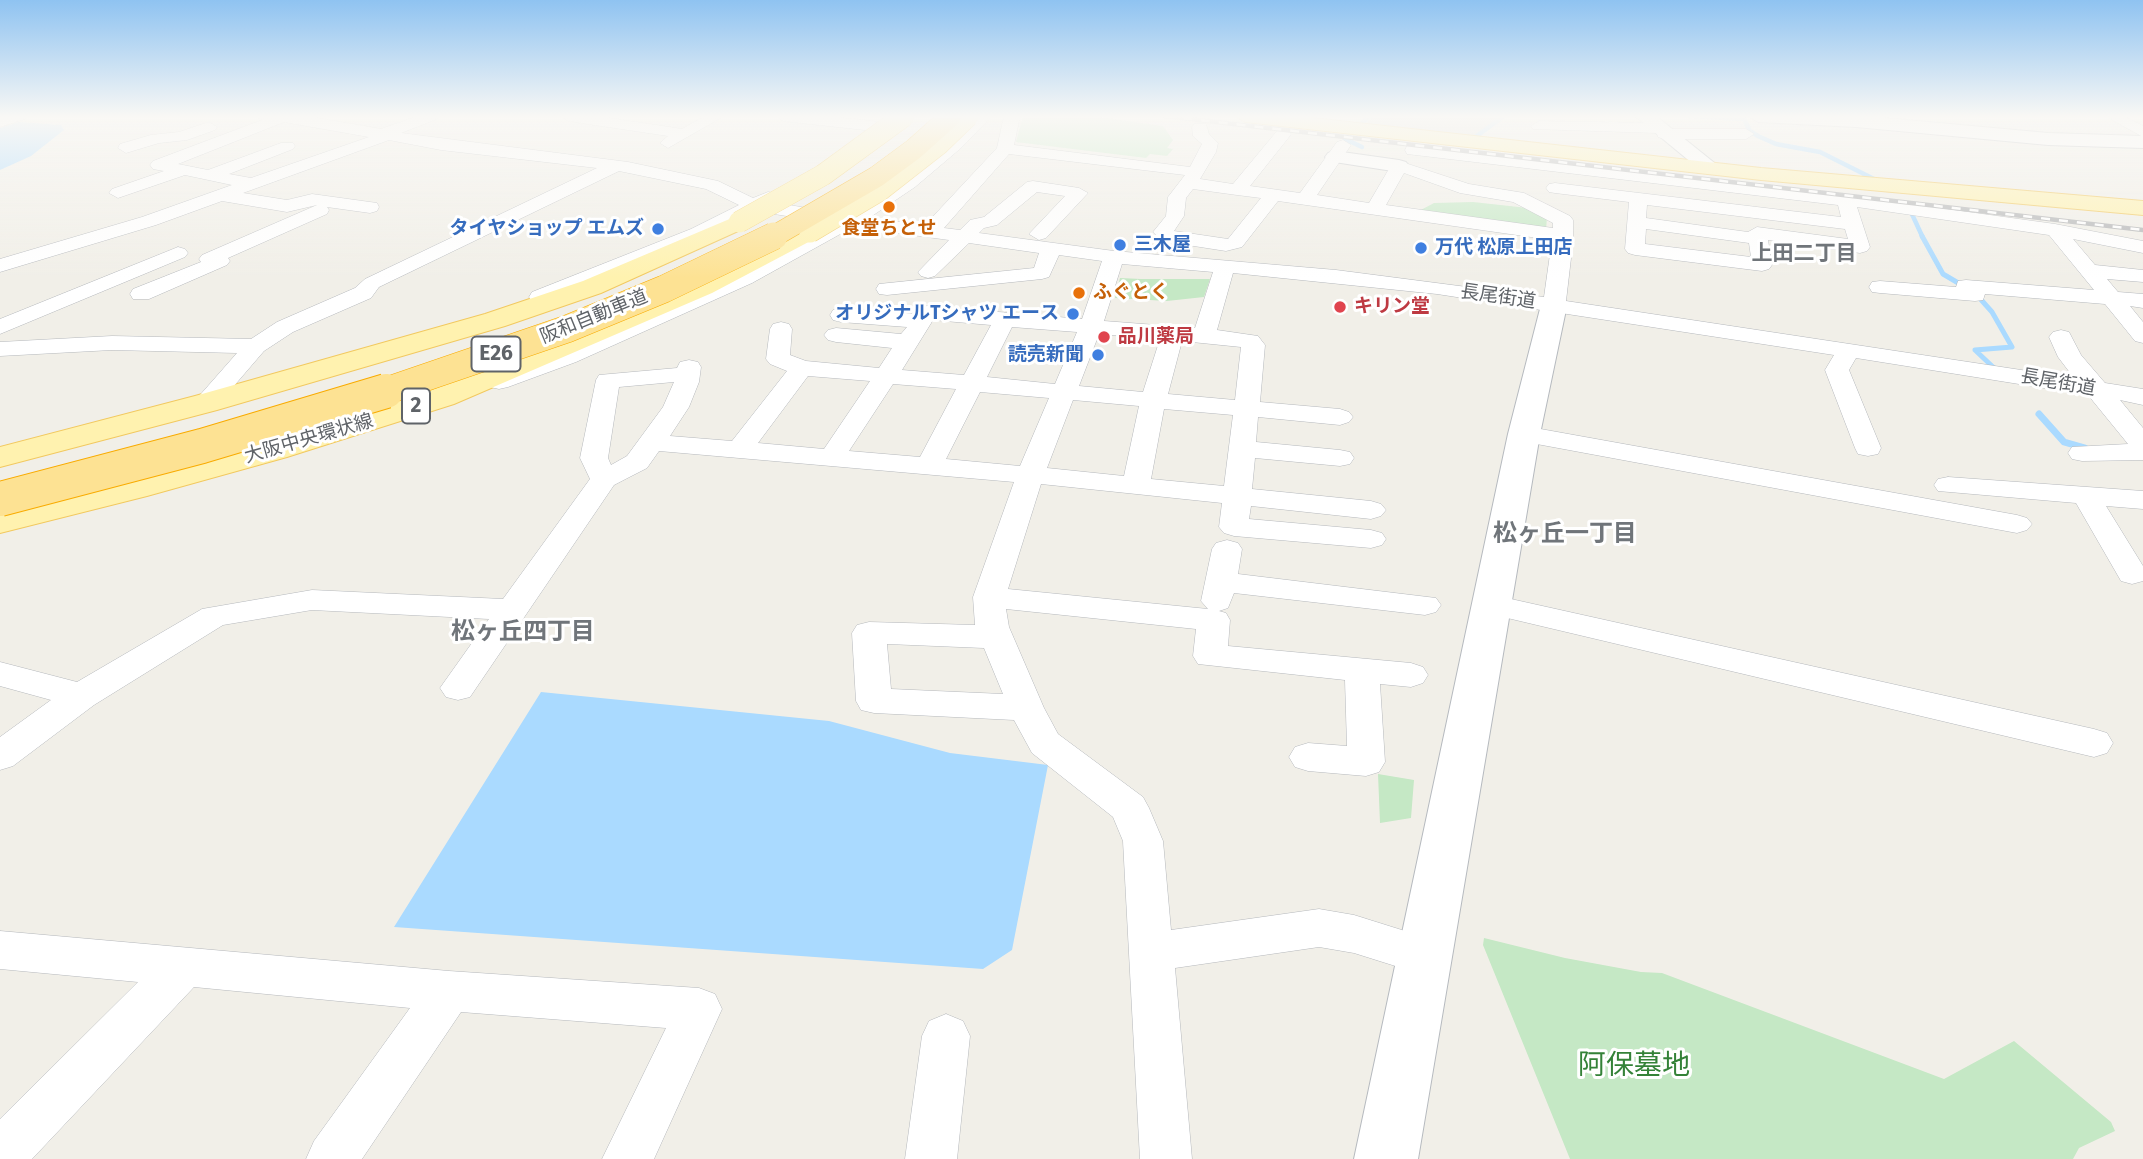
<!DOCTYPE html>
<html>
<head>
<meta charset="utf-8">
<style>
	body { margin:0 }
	canvas { display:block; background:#f1efe8 }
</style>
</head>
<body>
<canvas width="2143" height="1159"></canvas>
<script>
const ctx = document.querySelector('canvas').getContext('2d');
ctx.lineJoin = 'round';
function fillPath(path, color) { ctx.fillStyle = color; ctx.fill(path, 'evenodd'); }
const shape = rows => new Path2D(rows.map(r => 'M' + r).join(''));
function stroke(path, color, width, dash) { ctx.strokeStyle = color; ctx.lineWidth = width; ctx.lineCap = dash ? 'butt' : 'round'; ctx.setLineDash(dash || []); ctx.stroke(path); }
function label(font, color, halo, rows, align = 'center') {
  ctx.font = font + ' "Fira Sans","Noto Sans JP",sans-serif'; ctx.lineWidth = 6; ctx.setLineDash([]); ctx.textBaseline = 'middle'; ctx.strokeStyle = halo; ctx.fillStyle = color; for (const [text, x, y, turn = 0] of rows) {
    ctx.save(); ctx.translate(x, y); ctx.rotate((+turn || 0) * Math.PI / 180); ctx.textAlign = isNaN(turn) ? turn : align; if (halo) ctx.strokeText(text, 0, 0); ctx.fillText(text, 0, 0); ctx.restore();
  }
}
fillPath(shape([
	[1373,116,1502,116,1473,137,1365,126]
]), '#e0deda');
fillPath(shape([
	[1023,116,1092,116,1163,126,1173,140,1167,148,1173,149,1167,156,1150,154,1146,158,1016,142],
	[1473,202,1528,208,1547,217,1546,230,1417,212,1434,203],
	[1120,278,1141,279,1210,279,1204,297,1167,301,1115,298],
	[1378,774,1414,780,1411,818,1380,823],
	[1484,938,1565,958,1641,972,1662,973,1944,1079,2014,1041,2111,1122,2115,1131,2079,1148,2073,1159,1570,1159,1483,945]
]), '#c5e8c5');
fillPath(shape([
	[19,122,61,125,64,130,31,156,0,170,0,128],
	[541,692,829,721,950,753,1048,765,1012,950,983,969,394,927]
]), '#aadaff');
stroke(shape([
	[1690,116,1744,119,1750,131,1758,136,1776,144,1820,152,1876,180],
	[1360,125,1370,116],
	[1468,137,1474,138,1504,116],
	[1345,139,1362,147],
	[1911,212,1923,238]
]), '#aadaff', 4.5);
stroke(shape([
	[1922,236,1943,274,1965,287],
	[1976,294,1992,312,2012,347,1975,350,1994,368]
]), '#aadaff', 5);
stroke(shape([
	[2039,414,2064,442,2085,448]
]), '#aadaff', 7);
const street = shape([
	[4,116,28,116,25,119,0,127,0,117,4,116],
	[256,116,307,116,381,129,418,116,440,116,437,119,401,133,628,162,718,181,753,198,768,192,774,193,777,197,772,202,847,215,903,179,949,142,975,116,992,116,961,148,915,187,869,218,925,225,997,148,1004,116,1020,116,1014,145,1190,167,1202,144,1193,136,1192,127,1194,124,1206,124,1209,134,1218,143,1216,152,1200,179,1233,184,1277,131,1289,131,1291,134,1289,137,1250,186,1300,193,1337,142,1343,140,1351,145,1317,195,1369,203,1393,162,1399,161,1469,184,1524,193,1570,216,1573,220,1573,241,1566,301,2074,378,2058,357,2049,337,2053,332,2061,330,2069,332,2081,355,2105,383,2143,389,2143,405,2120,400,2143,428,2143,460,2082,461,2072,459,2068,453,2072,447,2128,444,2088,395,1856,358,1849,370,1881,448,1878,454,1868,456,1858,454,1855,448,1825,370,1834,355,1437,294,1233,273,1217,330,1258,336,1265,345,1260,402,1340,409,1349,412,1353,417,1349,422,1340,425,1258,417,1256,442,1340,450,1350,452,1354,458,1350,464,1340,466,1255,458,1252,489,1371,501,1381,504,1386,510,1381,516,1371,519,1251,506,1249,519,1371,530,1382,533,1386,539,1382,545,1371,548,1234,536,1224,533,1219,527,1222,503,1041,484,1008,589,1208,609,1201,601,1212,549,1216,543,1227,540,1238,543,1242,549,1238,574,1436,598,1441,605,1436,612,1425,615,1234,593,1228,608,1219,611,1226,613,1230,620,1228,646,1411,663,1423,667,1428,675,1423,683,1411,687,1380,684,1385,762,1379,772,1366,776,1308,771,1295,767,1289,757,1295,747,1308,743,1347,746,1345,680,1198,664,1193,656,1196,629,1006,609,1009,627,1044,708,1058,734,1143,797,1149,808,1163,841,1171,930,1319,909,1354,915,1440,942,1446,956,1440,970,1424,975,1354,953,1319,947,1175,968,1192,1159,1140,1159,1123,841,1113,817,1032,753,1014,720,874,713,861,710,856,701,852,633,857,625,869,622,975,625,973,597,1014,482,659,451,647,468,614,485,470,697,458,700,446,697,440,688,489,619,312,610,223,625,94,705,13,766,0,770,0,737,51,700,0,686,0,662,77,682,202,609,312,590,503,599,590,479,580,458,596,380,599,375,677,368,680,362,689,360,698,362,701,367,699,382,689,407,670,436,732,441,787,371,770,364,766,359,770,329,773,324,781,322,789,324,792,329,790,355,806,361,879,368,892,348,836,342,828,340,824,335,828,330,836,328,901,334,907,327,841,322,833,320,830,315,833,310,841,308,915,314,919,308,927,306,1082,319,1102,261,1059,255,1049,277,1042,279,887,295,879,294,876,289,879,284,1034,268,1039,253,969,243,935,276,928,278,921,276,918,272,949,240,853,227,752,283,576,362,508,387,499,389,490,387,487,382,490,377,560,352,738,275,831,223,755,211,705,237,548,302,532,302,529,297,532,292,691,229,739,205,706,189,619,171,379,287,371,298,293,332,264,351,215,408,206,411,197,408,193,403,237,353,112,350,0,356,0,342,112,336,251,339,277,322,355,288,365,279,597,168,441,150,389,140,243,193,287,200,312,194,377,203,379,207,377,211,370,213,327,207,329,210,327,214,228,258,230,261,227,265,149,299,133,299,130,294,133,289,201,262,199,259,202,255,317,205,287,212,222,201,156,225,0,272,0,259,142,217,232,185,185,175,118,198,109,193,112,189,164,171,153,169,150,165,153,161,262,120,256,116],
	[284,122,369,137,251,178,229,174,293,149,295,146,293,143,281,143,208,170,178,164,284,122],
	[1009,154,1185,175,1168,197,1166,216,1153,232,1161,240,1168,242,1226,251,1242,247,1278,201,1552,240,1544,297,1336,270,1114,251,979,233,984,228,997,225,1037,192,1065,196,1029,234,1039,240,1046,238,1088,193,1079,188,1033,181,1027,182,984,217,970,220,960,230,944,228,1009,154],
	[1404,173,1460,193,1513,202,1553,223,1553,228,1386,205,1404,173],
	[1193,189,1237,195,1261,198,1228,239,1174,231,1184,216,1186,198,1193,189],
	[1122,264,1213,272,1195,328,1104,321,1122,264],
	[933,320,991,325,964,375,902,370,933,320],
	[1012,327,1077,332,1055,384,987,377,1012,327],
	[1099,334,1160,339,1143,392,1079,386,1099,334],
	[1182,341,1241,347,1235,400,1168,394,1182,341],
	[808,376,870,381,824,449,758,443,808,376],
	[674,382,663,407,627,456,611,465,608,458,619,387,674,382],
	[893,384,956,389,920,457,849,451,893,384],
	[980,392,1049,398,1020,466,946,459,980,392],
	[1073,400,1139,406,1124,476,1047,468,1073,400],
	[1164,409,1233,415,1224,486,1151,479,1164,409],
	[887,644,984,648,1003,694,891,689,887,644],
	[560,116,597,116,682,129,705,116,724,116,668,148,660,143,668,136,568,121,560,116],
	[775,116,825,116,874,121,882,126,874,131,783,121,775,116],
	[2105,116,2124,116,2143,126,2143,137,2105,116],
	[1539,121,1658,123,1664,125,1665,129,1746,129,1754,134,1746,139,1664,139,1658,137,1657,133,1533,129,1531,126,1539,121],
	[209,122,217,127,215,130,187,140,159,143,126,153,118,148,120,144,151,135,179,132,209,122],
	[1413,145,1845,195,2055,224,2143,241,2143,253,2073,239,2095,265,2143,270,2143,282,2107,279,2118,292,2143,294,2143,308,2130,306,2143,322,2143,343,2135,341,2105,304,1985,294,1983,300,1975,301,1880,293,1872,292,1869,287,1872,282,1880,281,1956,287,1958,281,1966,280,2094,290,2049,235,1857,207,1870,247,1867,251,1860,253,1768,240,1772,265,1769,269,1762,271,1635,255,1628,253,1625,249,1629,202,1555,193,1549,192,1546,188,1549,184,1555,183,1841,217,1838,205,1407,154,1405,150,1407,146,1413,145],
	[1647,205,1845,229,1848,239,1757,227,1748,232,1646,218,1647,205],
	[1646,229,1749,243,1751,257,1645,244,1646,229],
	[178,247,185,249,188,253,185,257,0,334,0,319,178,247],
	[1524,426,2017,515,2027,518,2032,524,2027,530,2017,533,1515,440,1511,434,1515,428,1524,426],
	[1948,477,2143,491,2143,509,2106,506,2143,566,2143,581,2132,584,2121,581,2076,503,1938,491,1934,485,1938,479,1948,477],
	[1493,595,2094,729,2107,733,2113,743,2107,753,2094,757,1482,612,1477,605,1482,598,1493,595],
	[0,931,449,971,699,988,715,994,722,1009,654,1159,602,1159,666,1028,461,1012,362,1159,306,1159,314,1141,410,1008,194,987,32,1159,0,1159,0,1119,138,982,0,969,0,931],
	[946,1014,963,1021,970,1036,957,1159,905,1159,922,1036,929,1021,946,1014]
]);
const secondary = shape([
	[1635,116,1656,116,1722,169,1718,173,1704,173,1635,116],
	[1749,116,1863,116,2048,133,2143,136,2143,148,2048,145,1856,127,1758,122,1749,116],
	[1335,151,1399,160,1406,162,1409,166,1406,170,1399,172,1328,161,1325,157,1328,153,1335,151],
	[1554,297,1563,299,1567,305,1540,434,1418,1159,1354,1159,1508,434,1541,305,1545,299,1554,297]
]);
const primary = shape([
	[1236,116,1295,116,1761,168,2143,201,2143,215,1761,180,1245,122,1236,116],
	[739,215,747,217,751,222,747,227,601,293,505,326,217,410,0,467,0,447,195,396,485,314,583,281,739,215],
	[810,225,818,227,822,232,818,237,712,293,454,404,287,457,147,496,0,533,0,511,125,481,263,443,432,390,694,281,810,225]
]);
stroke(street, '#b5b8bc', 1);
stroke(secondary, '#b6babf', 2);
stroke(primary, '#f2c960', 2);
fillPath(street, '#fff');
fillPath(secondary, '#fff');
fillPath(primary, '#fff2af');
const rail = shape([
	[1165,116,2143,230]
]);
stroke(rail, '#b6b7b8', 4.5);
stroke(rail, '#fff', 2.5, [9]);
const primaryBridge = shape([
	[739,222,823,175,904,116],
	[810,232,879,191,939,144,968,116]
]);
const highwayBridgeFar2 = shape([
	[771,238,876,177,914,149,951,116]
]);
const highwayBridgeFar1 = shape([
	[380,393,567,329,664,289,774,236]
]);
const highwayBridge = shape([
	[0,499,202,446,386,391]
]);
stroke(primaryBridge, '#f2c960', 22, []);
stroke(highwayBridgeFar2, '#f9ab00', 22, []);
stroke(highwayBridgeFar1, '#f9ab00', 28, []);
stroke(highwayBridge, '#f9ab00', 36, []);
stroke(primaryBridge, '#fff2af', 21);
stroke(highwayBridgeFar2, '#fde293', 21);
stroke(highwayBridgeFar1, '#fde293', 27);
stroke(highwayBridge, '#fde293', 34);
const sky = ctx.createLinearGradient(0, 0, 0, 278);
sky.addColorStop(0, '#8fc3f1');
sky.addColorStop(0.42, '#f9f8f5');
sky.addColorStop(1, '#f9f8f500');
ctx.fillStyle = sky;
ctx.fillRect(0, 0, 2143, 278);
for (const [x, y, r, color] of [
	[889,207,7,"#e8710a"],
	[658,229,7,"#3f7fe0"],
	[1120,245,7,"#3f7fe0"],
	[1421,248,7,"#3f7fe0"],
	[1079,293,7,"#e8710a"],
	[1340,307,7,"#e0444e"],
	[1073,314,7,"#3f7fe0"],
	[1104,337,7,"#e0444e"],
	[1098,355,7,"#3f7fe0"]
]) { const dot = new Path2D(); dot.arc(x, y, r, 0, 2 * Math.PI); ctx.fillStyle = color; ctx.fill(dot); stroke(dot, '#fff', 2.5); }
label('bold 19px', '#366cbe', '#fff', [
	["タイヤショップ エムズ",644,229],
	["三木屋",1134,245,"left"],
	["万代 松原上田店",1435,248,"left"],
	["オリジナルTシャツ エース",1059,314],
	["読売新聞",1084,355]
], 'right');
label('bold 19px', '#c56008', '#fff', [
	["食堂ちとせ",889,229],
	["ふぐとく",1093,293,"left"]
]);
label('19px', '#5f6368', '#fff', [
	["長尾街道",1498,297,8],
	["阪和自動車道",594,317,-22],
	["長尾街道",2058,383,10],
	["大阪中央環状線",309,439,-16]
]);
label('bold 19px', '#be3a42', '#fff', [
	["キリン堂",1354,307],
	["品川薬局",1118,337]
], 'left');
label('bold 21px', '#70757a', '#fff', [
	["上田二丁目",1804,254]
]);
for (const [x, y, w] of [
	[496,354,49],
	[416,406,28]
]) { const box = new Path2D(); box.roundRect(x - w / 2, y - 17.5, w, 35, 5); ctx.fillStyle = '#fff'; ctx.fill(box); stroke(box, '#5f6368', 2); }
label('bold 21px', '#5f6368', null, [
	["E26",496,354],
	["2",416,406]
]);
label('bold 24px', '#70757a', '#fff', [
	["松ヶ丘一丁目",1565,534],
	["松ヶ丘四丁目",523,632]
]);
label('28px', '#348238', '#fff', [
	["阿保墓地",1634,1066]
]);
</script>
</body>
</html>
